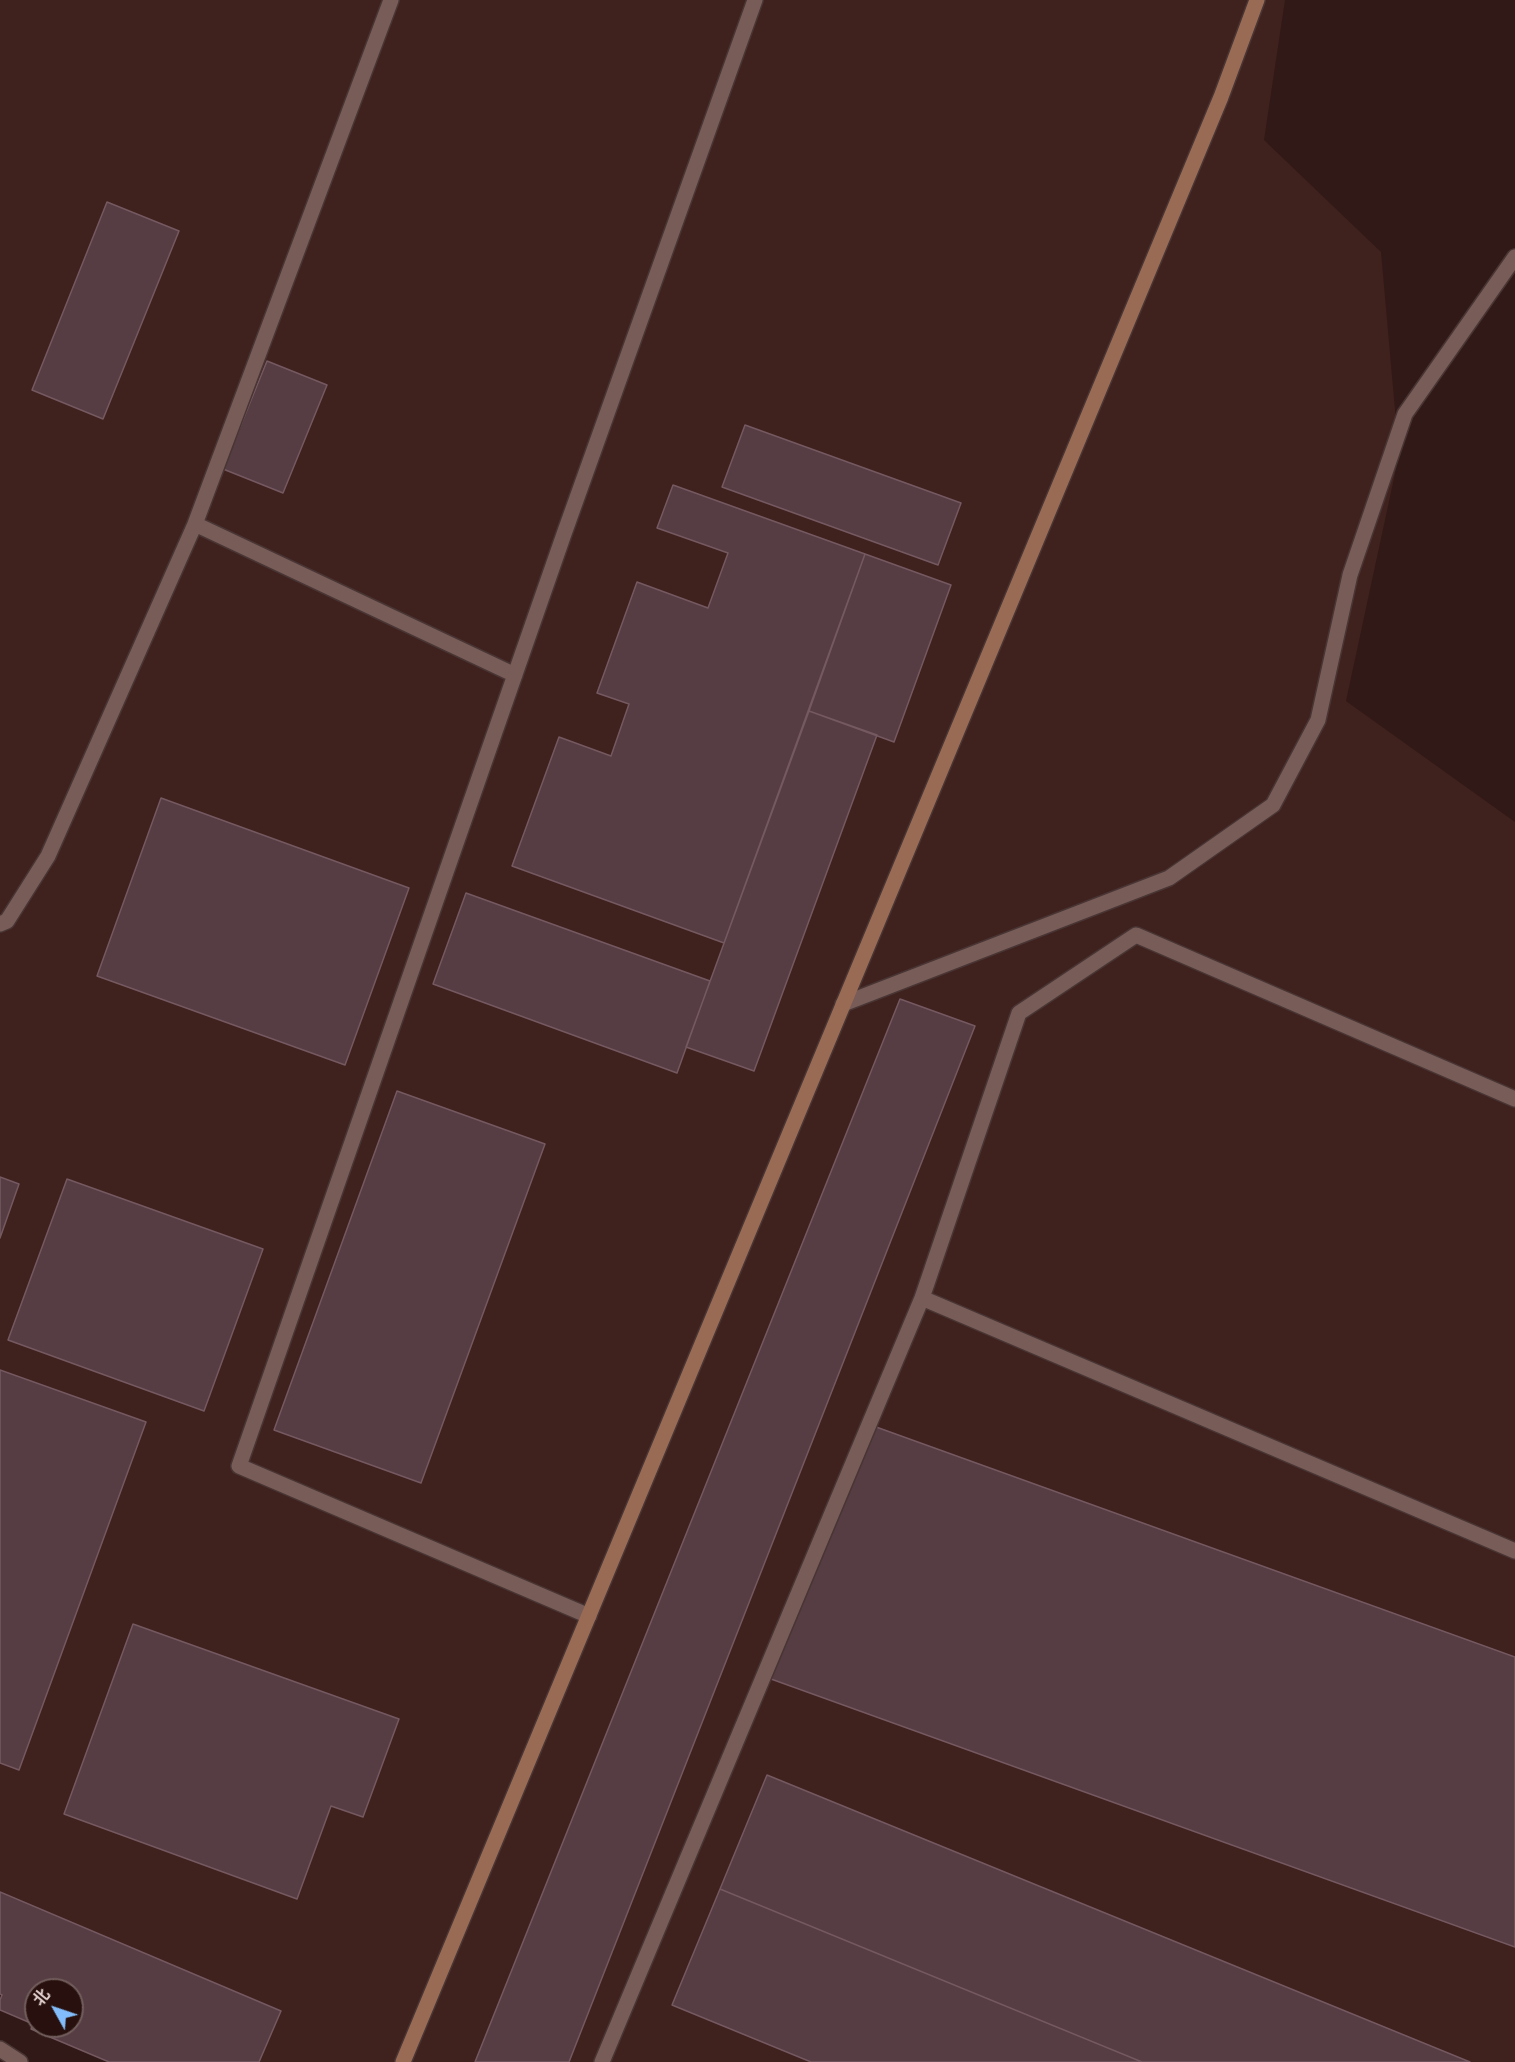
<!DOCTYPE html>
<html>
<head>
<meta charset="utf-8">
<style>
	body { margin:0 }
	#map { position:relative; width:1515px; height:2062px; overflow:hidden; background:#311917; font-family:"Source Sans 3","Noto Sans SC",sans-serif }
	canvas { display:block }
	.north { position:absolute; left:24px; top:1978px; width:60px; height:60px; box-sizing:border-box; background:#27100e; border:2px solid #715d5b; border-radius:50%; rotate:310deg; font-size:16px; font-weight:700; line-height:24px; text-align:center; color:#e1d0ce }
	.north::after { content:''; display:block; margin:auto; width:21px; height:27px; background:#82bcfa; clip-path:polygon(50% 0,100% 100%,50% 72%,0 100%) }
</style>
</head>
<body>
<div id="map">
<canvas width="1515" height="2062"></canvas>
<div class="north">北</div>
</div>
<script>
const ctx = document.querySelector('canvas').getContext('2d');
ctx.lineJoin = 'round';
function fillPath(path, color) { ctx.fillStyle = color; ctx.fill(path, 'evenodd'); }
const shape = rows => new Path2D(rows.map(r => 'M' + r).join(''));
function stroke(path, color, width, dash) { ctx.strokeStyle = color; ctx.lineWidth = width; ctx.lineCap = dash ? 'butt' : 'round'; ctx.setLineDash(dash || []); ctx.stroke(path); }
fillPath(shape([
	[0,0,1285,0,1264,140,1381,252,1399,455,1346,701,1515,822,1515,2062,171,2062,72,1990,0,1954]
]), '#3f211e');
const building = shape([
	[107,202,179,231,103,419,32,390,107,202],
	[267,361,327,385,283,493,223,469,267,361],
	[745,425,961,503,938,565,722,487,745,425],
	[673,485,865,554,724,943,512,866,559,737,611,756,629,704,597,693,637,582,708,608,728,553,657,528,673,485],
	[865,554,951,585,894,742,809,711,865,554],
	[809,711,877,735,754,1071,686,1047,809,711],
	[161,798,409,888,345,1065,97,976,161,798],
	[466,893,710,981,677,1073,433,984,466,893],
	[900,999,975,1026,569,2062,475,2062,900,999],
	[397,1091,545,1144,421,1483,274,1430,397,1091],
	[0,1177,19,1184,0,1238,0,1177],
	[67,1179,263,1249,204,1411,8,1340,67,1179],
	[0,1370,146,1422,19,1770,0,1763,0,1370],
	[865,1423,1515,1657,1515,1947,771,1679,865,1423],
	[133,1624,399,1719,363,1817,331,1806,297,1899,64,1814,133,1624],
	[767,1775,1470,2062,1142,2062,720,1889,767,1775],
	[720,1889,1142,2062,811,2062,672,2005,720,1889],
	[0,1892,281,2011,259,2062,109,2062,31,2029,33,2024,0,2010,0,2000,2,1995,0,1994,0,1892],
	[36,1990,72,1990,72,2026,36,2026,36,1990]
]);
fillPath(building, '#563c43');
stroke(building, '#755961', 1.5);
const service = shape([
	[195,524,515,675],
	[0,924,7,921,48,856,195,524,391,0],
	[922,1298,1515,1551],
	[589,1616,239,1466,564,534,755,0],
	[0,2049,20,2062],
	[602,2062,922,1298,1019,1013,1136,935,1515,1099]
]);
const minor = shape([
	[843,1004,1169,878,1273,805,1318,720,1350,575,1405,414,1515,257]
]);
const secondary = shape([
	[403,2062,1221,97,1257,0]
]);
stroke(service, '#483534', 18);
stroke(minor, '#483534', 18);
stroke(secondary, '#483534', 18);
stroke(service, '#785c58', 15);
stroke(minor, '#785c58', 15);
stroke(secondary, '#9a6b54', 15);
</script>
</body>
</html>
